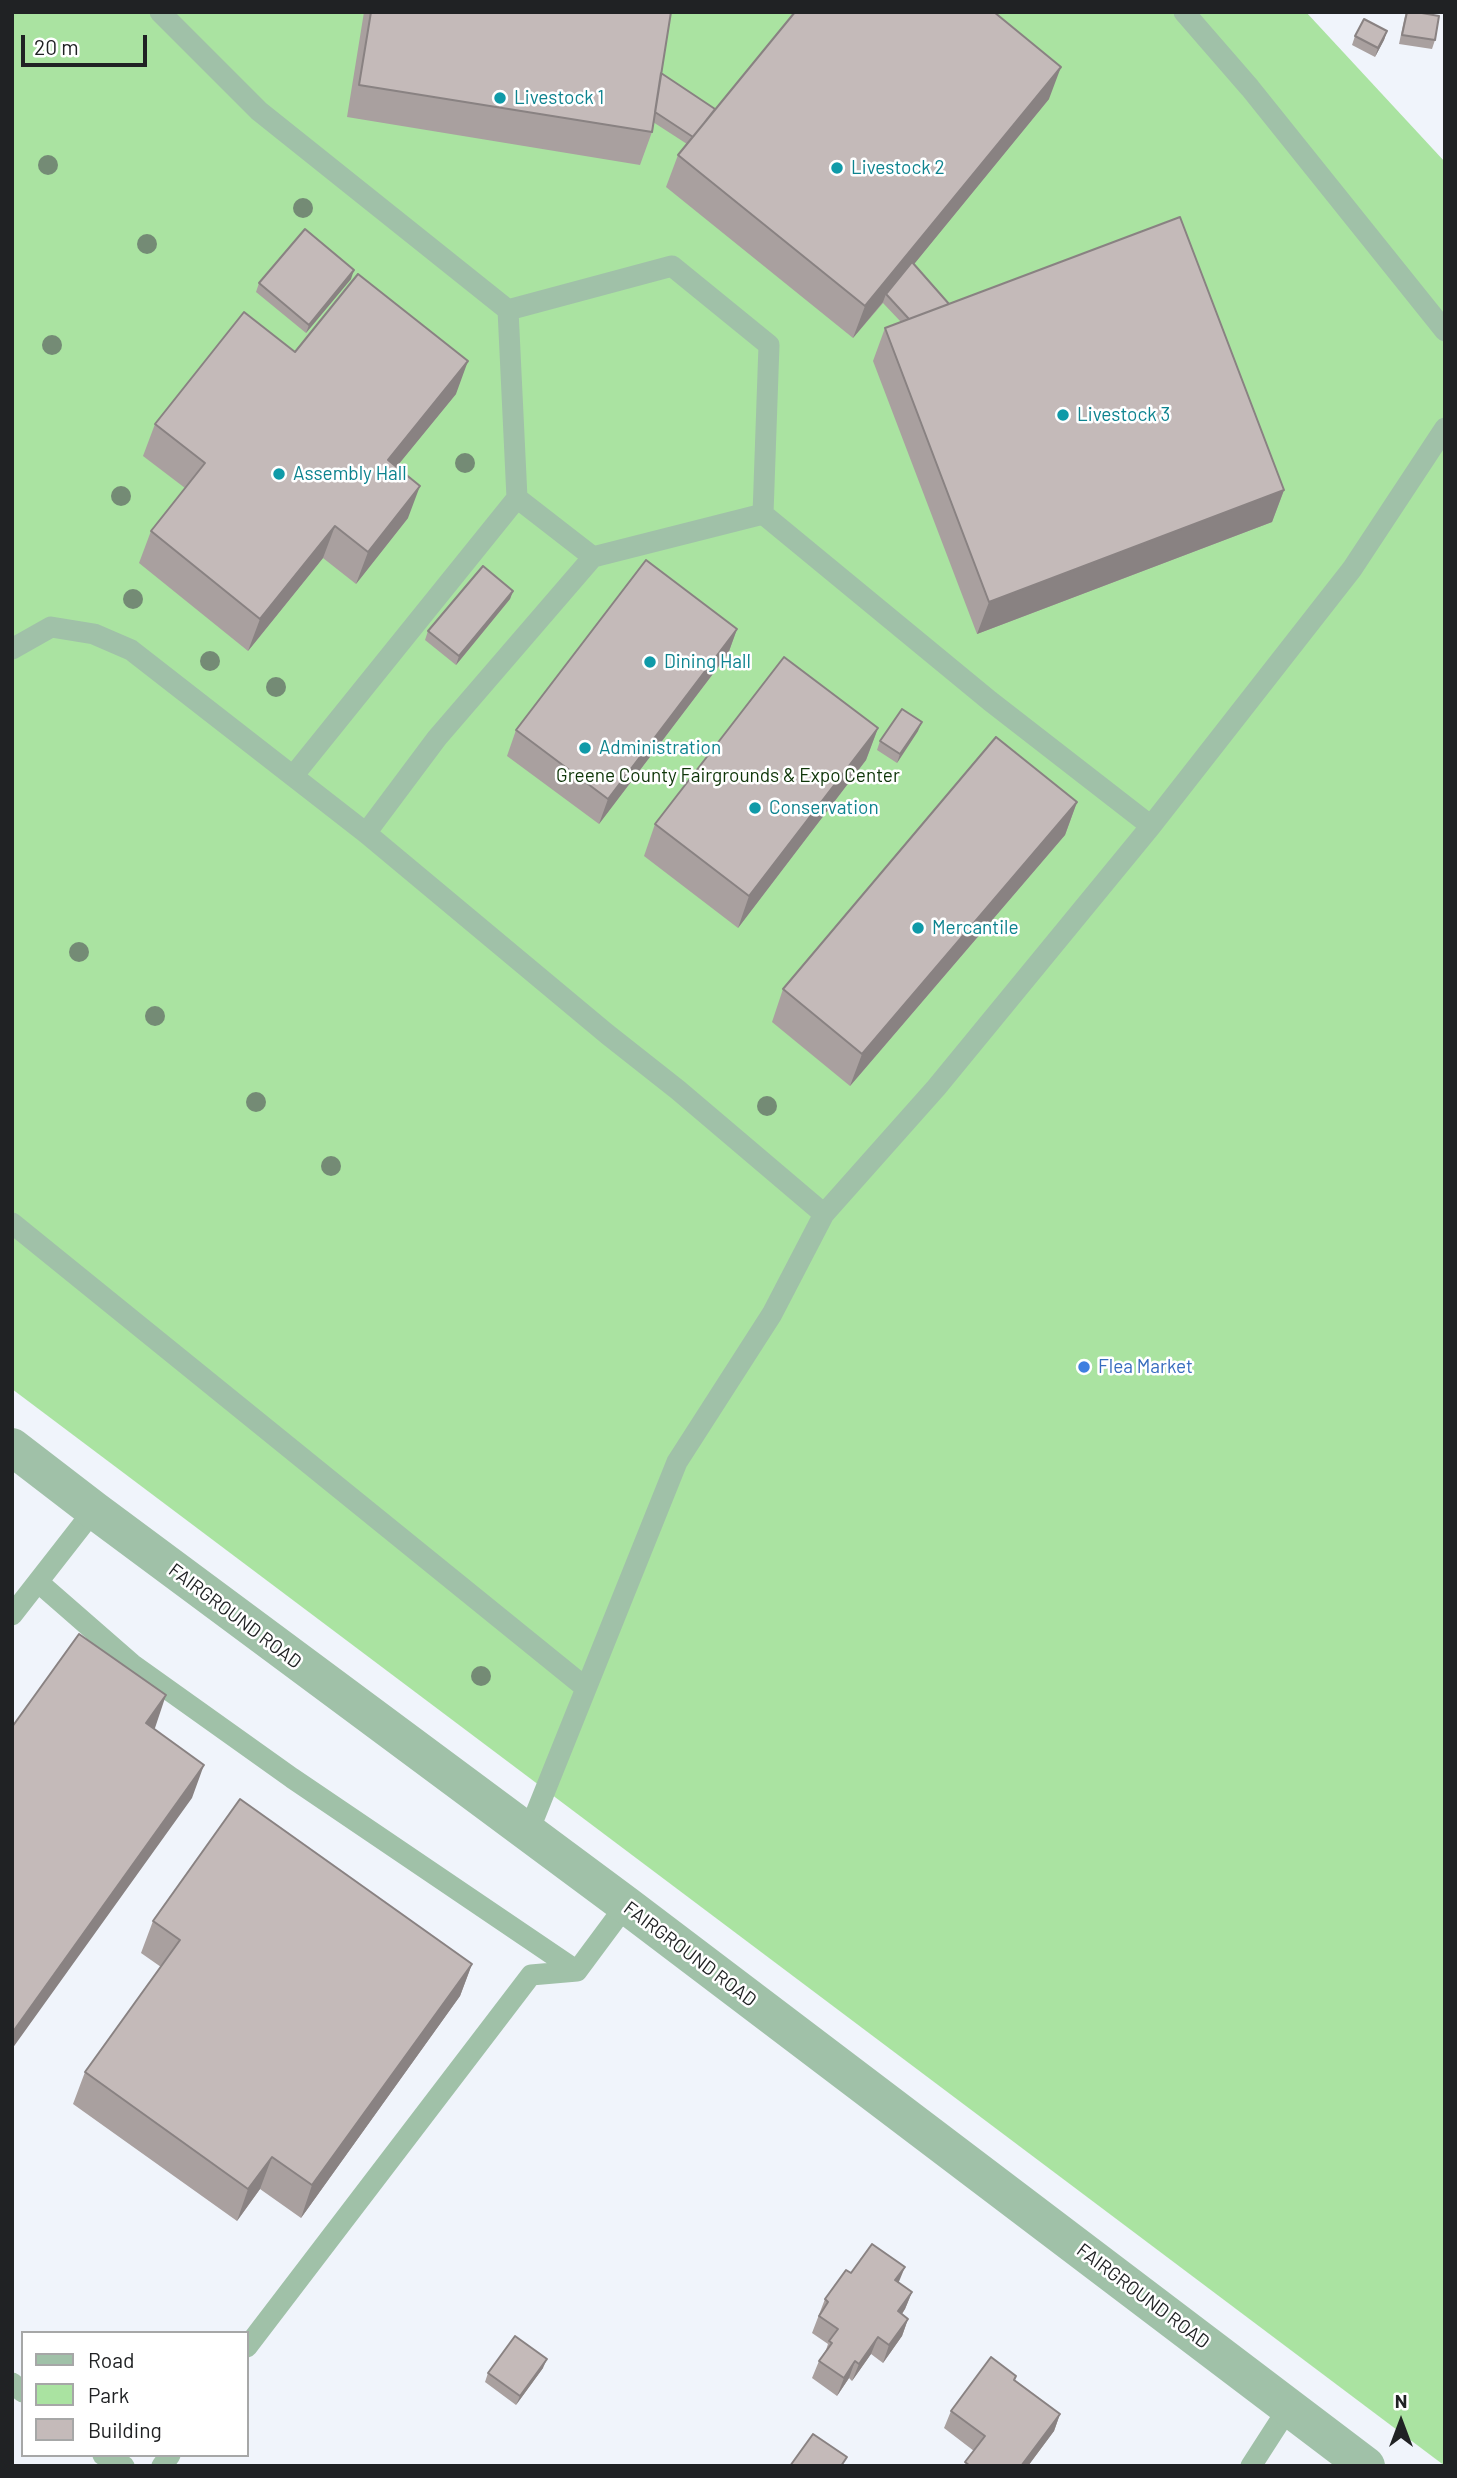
<!DOCTYPE html>
<html>
<head>
<meta charset="utf-8">
<style>
	body { margin:0 }
	#map { position:relative; width:1457px; height:2478px; overflow:hidden; background:#f0f4fb; font-family:Barlow,sans-serif }
	canvas { display:block }
	.frame { position:absolute; inset:0; border:14px solid #202224; pointer-events:none }
	.legend { position:absolute; left:21px; top:2331px; width:228px; height:126px; box-sizing:border-box; background:#fff; border:2px solid #a6a7a7; margin:0; padding:9px 12px; list-style:none; font-size:21px; color:#202224 }
	.legend li { display:flex; align-items:center; gap:14px; height:35px }
	.legend b { width:35px; border:2px solid #a6a7a7 }
	.north { position:absolute; left:1366px; top:2387px; width:70px; height:70px; -webkit-text-stroke:5px #fff; paint-order:stroke; rotate:0deg; font-size:19px; font-weight:700; line-height:28px; text-align:center; color:#202224 }
	.north::after { content:''; display:block; margin:auto; width:24px; height:32px; background:#202224; clip-path:polygon(50% 0,100% 100%,50% 72%,0 100%) }
	.scale { position:absolute; left:21px; top:35px; width:126px; height:32px; box-sizing:border-box; border:4px solid #202224; border-top:0; padding-left:9px; font-size:21px; line-height:24px; white-space:nowrap; color:#202224; -webkit-text-stroke:5px #fff; paint-order:stroke }
</style>
</head>
<body>
<div id="map">
<canvas width="1457" height="2478"></canvas>
<div class="frame"></div>
<ul class="legend">
<li><b style="height:9px;background:#a0c1a8"></b>Road</li>
<li><b style="height:19px;background:#aae3a1"></b>Park</li>
<li><b style="height:19px;background:#c4bab9"></b>Building</li>
</ul>
<div class="north">N</div>
<div class="scale">20 m</div>
</div>
<script>
const ctx = document.querySelector('canvas').getContext('2d');
ctx.lineJoin = 'round';
function fillPath(path, color) { ctx.fillStyle = color; ctx.fill(path, 'evenodd'); }
const shape = rows => new Path2D(rows.map(r => 'M' + r).join(''));
function stroke(path, color, width, dash) { ctx.strokeStyle = color; ctx.lineWidth = width; ctx.lineCap = dash ? 'butt' : 'round'; ctx.setLineDash(dash || []); ctx.stroke(path); }
function label(font, color, halo, rows, align = 'center') {
  ctx.font = font + ' Barlow,sans-serif'; ctx.lineWidth = 5; ctx.setLineDash([]); ctx.textBaseline = 'middle'; ctx.strokeStyle = halo; ctx.fillStyle = color; for (const [text, x, y, turn = 0] of rows) {
    ctx.save(); ctx.translate(x, y); ctx.rotate((+turn || 0) * Math.PI / 180); ctx.textAlign = isNaN(turn) ? turn : align; if (halo) ctx.strokeText(text, 0, 0); ctx.fillText(text, 0, 0); ctx.restore();
  }
}
fillPath(shape([
	[12,12,1306,12,1445,162,1445,2466,12,1389]
]), '#aae3a1');
stroke(shape([
	[160,12,259,111,508,310],
	[1184,12,1250,88,1445,331],
	[672,266,769,345,763,514,593,557,517,498,508,310,672,266],
	[763,514,990,701,1151,826],
	[12,649,51,627,94,634,131,650,366,833,607,1034,678,1090,824,1214],
	[293,776,517,498],
	[366,833,437,738,593,557],
	[12,1223,586,1688],
	[38,1582,132,1664,292,1778,577,1971],
	[12,1615,94,1510],
	[528,1833,677,1462,772,1314,824,1214,936,1088,1151,826,1352,569,1445,428],
	[247,2347,531,1975,577,1971,626,1905],
	[12,2383,23,2392],
	[103,2455,124,2466],
	[162,2466,170,2455],
	[1251,2466,1289,2407]
]), '#a0c1a8', 21);
stroke(shape([
	[12,1447,94,1510,626,1905,1366,2466]
]), '#a0c1a8', 38);
ctx.fillStyle = '#748b75';
for (const [x, y] of [
	[48,165],
	[303,208],
	[147,244],
	[52,345],
	[465,463],
	[121,496],
	[133,599],
	[210,661],
	[276,687],
	[79,952],
	[155,1016],
	[256,1102],
	[767,1106],
	[331,1166],
	[481,1676]
]) { ctx.beginPath(); ctx.arc(x, y, 10, 0, 2 * Math.PI); ctx.fill(); }
fillPath(shape([
	[364,12,671,12,661,73,715,109,1049,99,914,264,949,304,1284,490,1272,522,977,634,873,361,885,328,901,322,883,303,853,338,666,187,678,155,687,144,653,122,652,132,640,165,347,117],
	[1406,12,1435,40,1432,49,1399,44,1404,20],
	[1387,31,1384,40,1375,57,1352,45,1355,36],
	[351,279,306,333,256,292,259,283],
	[295,352,456,394,396,467,408,518,356,584,323,558,248,651,139,563,151,531,185,488,143,456,155,424],
	[513,591,510,599,456,665,425,640,428,631],
	[737,629,728,654,599,824,507,756,516,730],
	[878,728,866,760,738,928,644,856,655,824],
	[918,731,897,763,877,750,880,741],
	[1077,802,1065,835,850,1086,772,1022,783,989],
	[153,1921,472,1964,460,1996,301,2218,260,2189,237,2221,73,2104,85,2072,161,1967,141,1953],
	[851,2273,899,2283,912,2292,905,2309,902,2314,908,2319,902,2336,883,2363,871,2354,852,2381,849,2378,837,2396,812,2378,819,2361,826,2350,828,2344,812,2333,825,2299],
	[543,2368,516,2405,485,2382,488,2373],
	[1015,2380,1060,2414,1054,2431,1028,2466,964,2466,974,2451,944,2428,951,2411]
]), '#a9a09f');
fillPath(shape([
	[1387,31,1384,40,1375,57,1378,48],
	[1061,67,1049,99,888,296,886,294,883,302,853,338,865,306],
	[354,270,351,279,306,333,309,325],
	[468,361,456,394,376,492,388,460],
	[420,486,408,518,356,584,368,552],
	[1284,490,1272,522,977,634,989,602],
	[335,526,323,558,248,651,260,619],
	[513,591,510,599,456,665,459,656],
	[737,629,728,654,599,824,608,799],
	[922,722,918,731,897,763,900,754],
	[878,728,866,760,738,928,749,896],
	[1077,802,1065,835,850,1086,862,1054],
	[166,1695,155,1728,134,1756,146,1723],
	[204,1765,192,1798,12,2049,12,2033],
	[472,1964,460,1996,301,2218,312,2185],
	[272,2157,260,2189,237,2221,248,2189],
	[905,2267,898,2284,895,2280],
	[912,2292,905,2309,892,2328,898,2311],
	[908,2319,902,2336,883,2363,889,2345],
	[878,2337,871,2354,852,2381,859,2364],
	[547,2359,543,2368,516,2405,520,2396],
	[855,2361,849,2378,837,2396,844,2378],
	[1060,2414,1054,2431,1028,2466,1021,2466]
]), '#898282');
const building = shape([
	[371,12,671,12,652,132,359,85,371,12],
	[795,12,994,12,1061,67,865,306,678,155,795,12],
	[1407,12,1416,12,1439,16,1435,40,1402,35,1407,12],
	[1364,19,1387,31,1378,48,1355,36,1364,19],
	[661,73,715,109,693,137,655,112,661,73],
	[1180,217,1284,490,989,602,885,328,1180,217],
	[305,229,354,270,309,325,259,283,305,229],
	[912,262,949,304,909,319,886,294,912,262],
	[358,274,468,361,388,460,420,486,368,552,335,526,260,619,151,531,205,463,155,424,244,312,295,352,358,274],
	[646,560,737,629,608,799,516,730,646,560],
	[483,566,513,591,459,656,428,631,483,566],
	[784,657,878,728,749,896,655,824,784,657],
	[902,709,922,722,900,754,880,741,902,709],
	[996,737,1077,802,862,1054,783,989,996,737],
	[79,1634,166,1695,146,1723,204,1765,12,2033,12,1727,79,1634],
	[240,1799,472,1964,312,2185,272,2157,248,2189,85,2072,180,1940,153,1921,240,1799],
	[872,2244,905,2267,895,2280,912,2292,898,2311,908,2319,889,2345,878,2337,859,2364,855,2361,844,2378,819,2361,832,2343,829,2341,838,2329,819,2316,828,2302,825,2299,846,2270,851,2273,872,2244],
	[515,2336,547,2359,520,2396,488,2373,515,2336],
	[991,2357,1016,2376,1014,2380,1060,2414,1021,2466,970,2466,965,2462,985,2436,951,2411,991,2357],
	[813,2434,847,2457,841,2466,790,2466,813,2434]
]);
fillPath(building, '#c4bab9');
stroke(building, '#898282', 2);
for (const [x, y, r, color] of [
	[500,98,7,"#0f9aa8"],
	[837,168,7,"#0f9aa8"],
	[1063,415,7,"#0f9aa8"],
	[279,474,7,"#0f9aa8"],
	[650,662,7,"#0f9aa8"],
	[585,748,7,"#0f9aa8"],
	[755,808,7,"#0f9aa8"],
	[918,928,7,"#0f9aa8"],
	[1084,1367,7,"#3f7fe0"]
]) { const dot = new Path2D(); dot.arc(x, y, r, 0, 2 * Math.PI); ctx.fillStyle = color; ctx.fill(dot); stroke(dot, '#fff', 2.5); }
label('19px', '#0d838f', '#fff', [
	["Livestock 1",514,98],
	["Livestock 2",851,168],
	["Livestock 3",1077,415],
	["Assembly Hall",293,474],
	["Dining Hall",664,662],
	["Administration",599,748],
	["Conservation",769,808],
	["Mercantile",932,928]
], 'left');
label('19px', '#0e3508', '#fff', [
	["Greene County Fairgrounds & Expo Center",728,776]
]);
label('19px', '#366cbe', '#fff', [
	["Flea Market",1098,1367]
], 'left');
label('19px', '#202224', '#fff', [
	["FAIRGROUND ROAD",235,1616,37],
	["FAIRGROUND ROAD",690,1954,37],
	["FAIRGROUND ROAD",1143,2296,37]
]);
</script>
</body>
</html>
